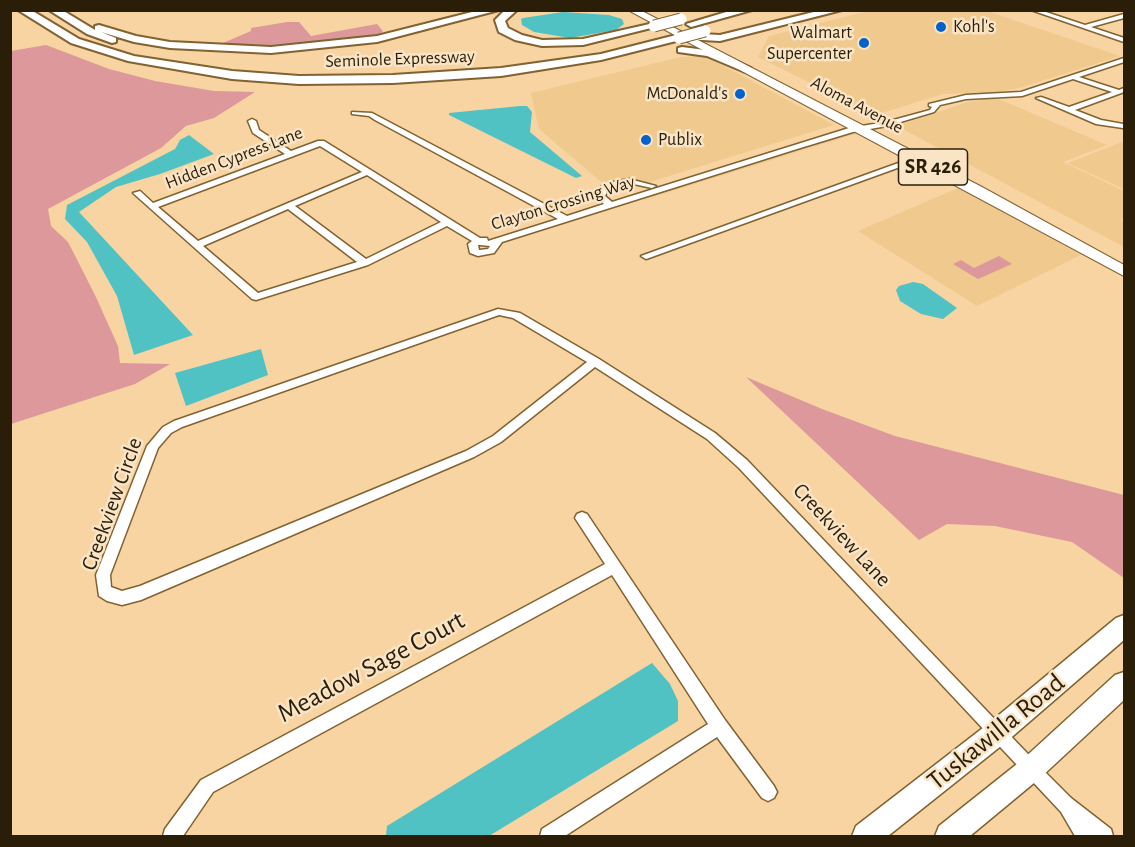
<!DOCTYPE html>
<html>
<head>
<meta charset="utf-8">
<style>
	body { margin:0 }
	#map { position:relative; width:1135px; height:847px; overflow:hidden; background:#f7d4a1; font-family:"Alegreya Sans",sans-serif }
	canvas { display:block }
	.frame { position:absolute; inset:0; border:12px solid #2b1e09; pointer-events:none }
</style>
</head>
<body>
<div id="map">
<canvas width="1135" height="847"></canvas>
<div class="frame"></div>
</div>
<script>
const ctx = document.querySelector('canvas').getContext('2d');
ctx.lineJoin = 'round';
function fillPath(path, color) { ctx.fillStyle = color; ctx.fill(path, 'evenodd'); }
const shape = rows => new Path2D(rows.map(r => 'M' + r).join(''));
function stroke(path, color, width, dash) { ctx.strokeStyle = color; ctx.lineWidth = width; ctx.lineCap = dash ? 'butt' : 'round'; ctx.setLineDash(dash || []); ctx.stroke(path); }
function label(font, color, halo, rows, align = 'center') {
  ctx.font = font + ' "Alegreya Sans",sans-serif'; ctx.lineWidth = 5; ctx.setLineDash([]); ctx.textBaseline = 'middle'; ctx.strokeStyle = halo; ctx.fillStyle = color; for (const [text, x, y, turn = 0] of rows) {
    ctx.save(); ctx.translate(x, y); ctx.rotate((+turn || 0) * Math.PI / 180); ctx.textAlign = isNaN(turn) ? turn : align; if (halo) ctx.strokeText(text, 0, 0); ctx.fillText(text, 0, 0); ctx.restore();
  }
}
fillPath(shape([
	[873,10,987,11,1120,56,1019,88,997,92,943,94,875,115,758,57,769,36],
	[705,56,834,125,614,193,539,129,531,93,681,57],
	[996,98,1107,145,1063,162,1124,191,1124,218,1121,220,1124,223,1124,247,897,126,968,102],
	[854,132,858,133,644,200,641,199],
	[1124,141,1124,189,1068,163],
	[958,188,1081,255,977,306,858,231]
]), '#f0c98e');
fillPath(shape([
	[287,22,299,22,311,36,377,24,383,31,378,36,311,45,216,46,251,31,251,28],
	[46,45,109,69,155,81,214,91,255,92,214,118,186,126,161,148,48,209,51,226,68,242,95,295,118,346,120,363,170,364,135,384,11,424,11,51],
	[999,256,1012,264,978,279,953,264,961,260,974,268],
	[746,377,822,409,895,436,1124,495,1124,578,1072,542,995,526,947,524,919,540]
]), '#dc989b');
fillPath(shape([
	[563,12,609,15,622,19,624,24,616,30,570,38,534,32,522,25,521,19,523,18],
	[520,106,527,106,532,112,530,132,582,176,576,178,449,115,449,113],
	[189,135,214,154,160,174,116,187,79,212,193,335,134,355,117,296,87,242,65,219,67,205,175,149,180,140],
	[913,282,923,284,957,308,943,319,921,314,900,301,896,290,899,286],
	[261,349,268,375,186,406,175,373],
	[652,663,670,684,678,701,678,721,489,836,386,836,387,826]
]), '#51c2c4');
const minor = shape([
	[1031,10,1040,10,1085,25,1124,14,1124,18,1091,27,1124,38,1124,42,1031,10],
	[1124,58,1124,62,1079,77,1119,90,1124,88,1124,92,1075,110,1101,120,1123,124,1123,128,1096,124,1036,98,1041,97,1069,107,1112,92,1073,79,1022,96,966,99,940,105,934,112,887,126,853,132,797,149,502,242,494,253,478,256,470,253,468,244,472,241,447,226,368,265,256,300,252,299,133,193,140,191,153,203,285,154,253,133,248,121,252,119,256,121,259,130,291,151,318,141,324,141,480,238,487,238,488,241,558,219,375,120,369,116,352,114,352,112,372,113,567,216,604,204,597,197,598,191,603,184,629,179,656,186,652,188,629,183,609,188,605,196,612,202,849,128,886,122,930,110,932,107,929,106,929,104,966,95,1021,92,1124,58],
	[320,146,362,172,198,241,158,207,320,146],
	[367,175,441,222,366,259,295,206,367,175],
	[288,209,357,262,258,293,203,246,288,209],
	[478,245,480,245,490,246,488,249,479,250,478,245],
	[915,157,922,159,649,258,646,259,641,256,915,157],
	[498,309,520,313,599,359,715,433,747,460,1048,775,1071,798,1111,829,1113,836,1075,836,1061,812,739,468,707,439,595,367,501,442,474,457,141,600,122,605,107,601,99,596,96,575,147,446,163,427,174,421,498,309],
	[499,315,513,318,587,362,493,436,466,451,140,586,122,591,111,587,110,575,158,448,171,433,182,427,499,315],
	[582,512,587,514,725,720,774,786,777,792,774,798,768,801,762,798,717,737,565,836,540,836,542,829,708,724,612,575,213,792,183,836,163,836,165,829,201,780,605,564,575,518,577,514,582,512]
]);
const secondary = shape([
	[1124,615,1124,640,1006,742,888,836,852,836,856,826,988,724,1116,618,1124,615],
	[1124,672,1124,700,1040,778,970,836,935,836,939,826,1022,760,1115,675,1124,672]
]);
const primary = shape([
	[628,10,640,10,982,187,1124,265,1124,276,628,10]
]);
const motorway = shape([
	[18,10,31,10,79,39,134,56,232,71,299,76,393,75,501,68,601,54,684,33,720,35,822,10,842,10,720,41,684,39,601,60,501,76,393,83,299,84,232,79,128,61,71,43,18,10],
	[49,10,62,10,95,30,95,26,99,25,136,36,170,42,271,47,377,36,480,10,499,10,377,42,271,53,170,48,134,42,101,32,116,38,116,42,112,43,87,34,49,10],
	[505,10,517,10,505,21,508,28,522,35,542,40,583,39,654,23,659,26,583,45,542,46,515,40,499,32,495,20,505,10],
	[733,10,752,10,691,27,686,24,733,10],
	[682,47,713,51,751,68,745,72,707,56,678,52,678,48,682,47]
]);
stroke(minor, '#816231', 3);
stroke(secondary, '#816231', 3);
stroke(primary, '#816231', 2);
stroke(motorway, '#816231', 4);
fillPath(minor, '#fff');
fillPath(secondary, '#fff');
fillPath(primary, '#fff');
fillPath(motorway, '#fff');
const motorwayBridge = shape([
	[654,26,681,19],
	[679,38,705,31]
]);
stroke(motorwayBridge, '#816231', 13, []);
stroke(motorwayBridge, '#fff', 11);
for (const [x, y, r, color] of [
	[941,27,6,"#0262cb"],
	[864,43,6,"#0262cb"],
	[740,94,6,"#0262cb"],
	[646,140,6,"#0262cb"]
]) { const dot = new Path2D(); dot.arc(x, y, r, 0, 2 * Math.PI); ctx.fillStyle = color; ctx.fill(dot); stroke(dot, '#f9e4c6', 2); }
label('18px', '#2b1e09', '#f9e4c6', [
	["Kohl's",953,27],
	["Walmart",852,33,"right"],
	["Supercenter",852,54,"right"],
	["McDonald's",728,94,"right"],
	["Publix",658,140]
], 'left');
label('18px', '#2b1e09', '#f9e4c6', [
	["Seminole Expressway",400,59,-2],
	["Aloma Avenue",857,105,28],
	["Hidden Cypress Lane",234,158,-21],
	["Clayton Crossing Way",563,203,-17]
]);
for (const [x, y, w] of [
	[933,167,69]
]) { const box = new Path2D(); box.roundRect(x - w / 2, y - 18, w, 36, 4.5); ctx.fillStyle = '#f9e4c6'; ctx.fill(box); stroke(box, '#2b1e09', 1.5); }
label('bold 21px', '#2b1e09', null, [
	["SR 426",933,167]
]);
label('22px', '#2b1e09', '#f9e4c6', [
	["Creekview Circle",112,504,-70],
	["Creekview Lane",842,535,47]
]);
label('27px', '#2b1e09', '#f9e4c6', [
	["Meadow Sage Court",371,667,-28],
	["Tuskawilla Road",996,732,-39]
]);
</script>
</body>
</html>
